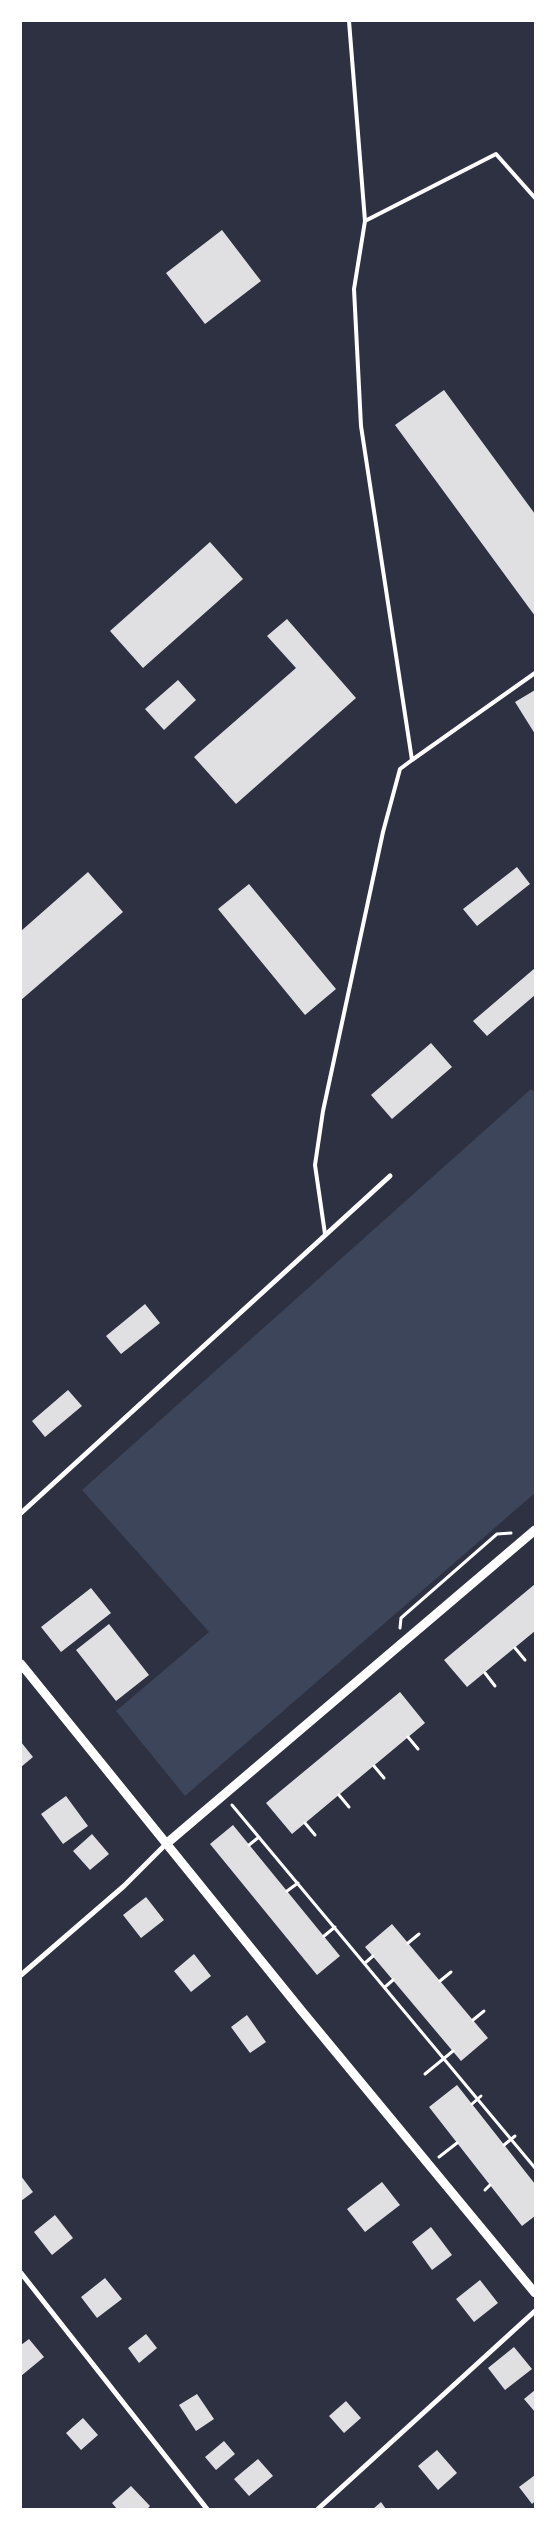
<!DOCTYPE html>
<html>
<head>
<meta charset="utf-8">
<style>
	body { margin:0 }
	#map { position:relative; width:556px; height:2530px; overflow:hidden; background:#2d3142; font-family:Mulish,sans-serif }
	canvas { display:block }
	.frame { position:absolute; inset:0; border:22px solid #fff; pointer-events:none }
</style>
</head>
<body>
<div id="map">
<canvas width="556" height="2530"></canvas>
<div class="frame"></div>
</div>
<script>
const ctx = document.querySelector('canvas').getContext('2d');
ctx.lineJoin = 'round';
function fillPath(path, color) { ctx.fillStyle = color; ctx.fill(path, 'evenodd'); }
const shape = rows => new Path2D(rows.map(r => 'M' + r).join(''));
function stroke(path, color, width, dash) { ctx.strokeStyle = color; ctx.lineWidth = width; ctx.lineCap = dash ? 'butt' : 'round'; ctx.setLineDash(dash || []); ctx.stroke(path); }
fillPath(shape([
	[531,1089,535,1093,535,1493,185,1796,116,1711,209,1632,82,1490]
]), '#3c4559');
fillPath(shape([
	[222,230,261,281,205,324,166,273],
	[444,390,535,514,535,616,395,425],
	[210,542,243,579,143,668,110,631],
	[287,619,356,698,236,804,194,757,296,668,267,636],
	[178,680,196,700,164,730,145,709],
	[535,690,535,734,515,702],
	[517,867,530,884,477,926,463,909],
	[88,872,123,912,21,1000,21,931],
	[249,884,336,989,305,1015,218,909],
	[535,968,535,995,487,1036,473,1021],
	[431,1043,452,1067,392,1119,371,1095],
	[145,1304,160,1323,121,1354,106,1336],
	[68,1390,82,1406,45,1437,32,1421],
	[535,1584,535,1631,467,1687,444,1660],
	[91,1588,111,1613,61,1652,41,1627],
	[109,1624,149,1675,116,1701,76,1650],
	[400,1692,425,1723,292,1834,266,1803],
	[21,1742,33,1757,21,1767],
	[66,1796,88,1826,63,1844,41,1814],
	[233,1825,340,1956,317,1975,210,1844],
	[92,1834,109,1854,90,1870,73,1851],
	[146,1897,164,1920,141,1938,123,1915],
	[392,1924,488,2038,461,2061,365,1947],
	[194,1954,211,1976,191,1992,174,1971],
	[247,2015,266,2042,250,2053,231,2027],
	[457,2085,535,2184,535,2216,522,2226,429,2107],
	[21,2176,33,2192,21,2201],
	[382,2182,400,2205,365,2232,347,2209],
	[55,2215,73,2238,52,2255,34,2232],
	[431,2227,452,2255,432,2270,412,2242],
	[105,2278,122,2299,97,2318,81,2297],
	[480,2280,498,2303,474,2322,456,2299],
	[146,2334,157,2348,139,2363,128,2348],
	[29,2339,44,2357,21,2376,21,2345],
	[514,2347,532,2369,505,2390,488,2368],
	[535,2390,535,2412,524,2399],
	[197,2394,214,2419,196,2431,179,2405],
	[346,2401,361,2418,344,2433,329,2416],
	[83,2418,98,2435,81,2450,66,2433],
	[224,2441,235,2454,216,2470,205,2457],
	[437,2450,457,2473,438,2490,418,2466],
	[258,2459,273,2476,249,2496,234,2479],
	[535,2475,535,2501,532,2504,519,2487],
	[131,2486,150,2506,147,2509,117,2509,112,2503],
	[381,2502,386,2509,373,2509]
]), '#e0e0e3');
stroke(shape([
	[400,1628,401,1618,497,1534,511,1533],
	[515,1648,525,1660],
	[485,1673,495,1686],
	[408,1737,418,1749],
	[374,1766,384,1778],
	[339,1795,349,1807],
	[232,1805,535,2168],
	[305,1823,315,1835],
	[249,1845,259,1837],
	[287,1891,298,1883],
	[324,1936,335,1927],
	[408,1943,419,1934],
	[365,1963,373,1956],
	[440,1981,451,1972],
	[385,1987,393,1980],
	[473,2020,484,2011],
	[425,2074,453,2051],
	[472,2104,481,2096],
	[504,2145,515,2136],
	[439,2157,457,2143],
	[485,2190,490,2185]
]), '#fff', 3);
stroke(shape([
	[365,221,496,154,535,198],
	[412,760,535,673],
	[325,1234,315,1165,323,1111,383,832,400,769,412,760,361,426,354,289,365,221,349,21]
]), '#fff', 4);
stroke(shape([
	[21,1513,390,1176],
	[21,1975,124,1886,166,1844],
	[21,2273,207,2509],
	[318,2509,535,2311]
]), '#fff', 5);
stroke(shape([
	[21,1664,301,2010,535,2293],
	[166,1844,535,1530]
]), '#fff', 9);
</script>
</body>
</html>
